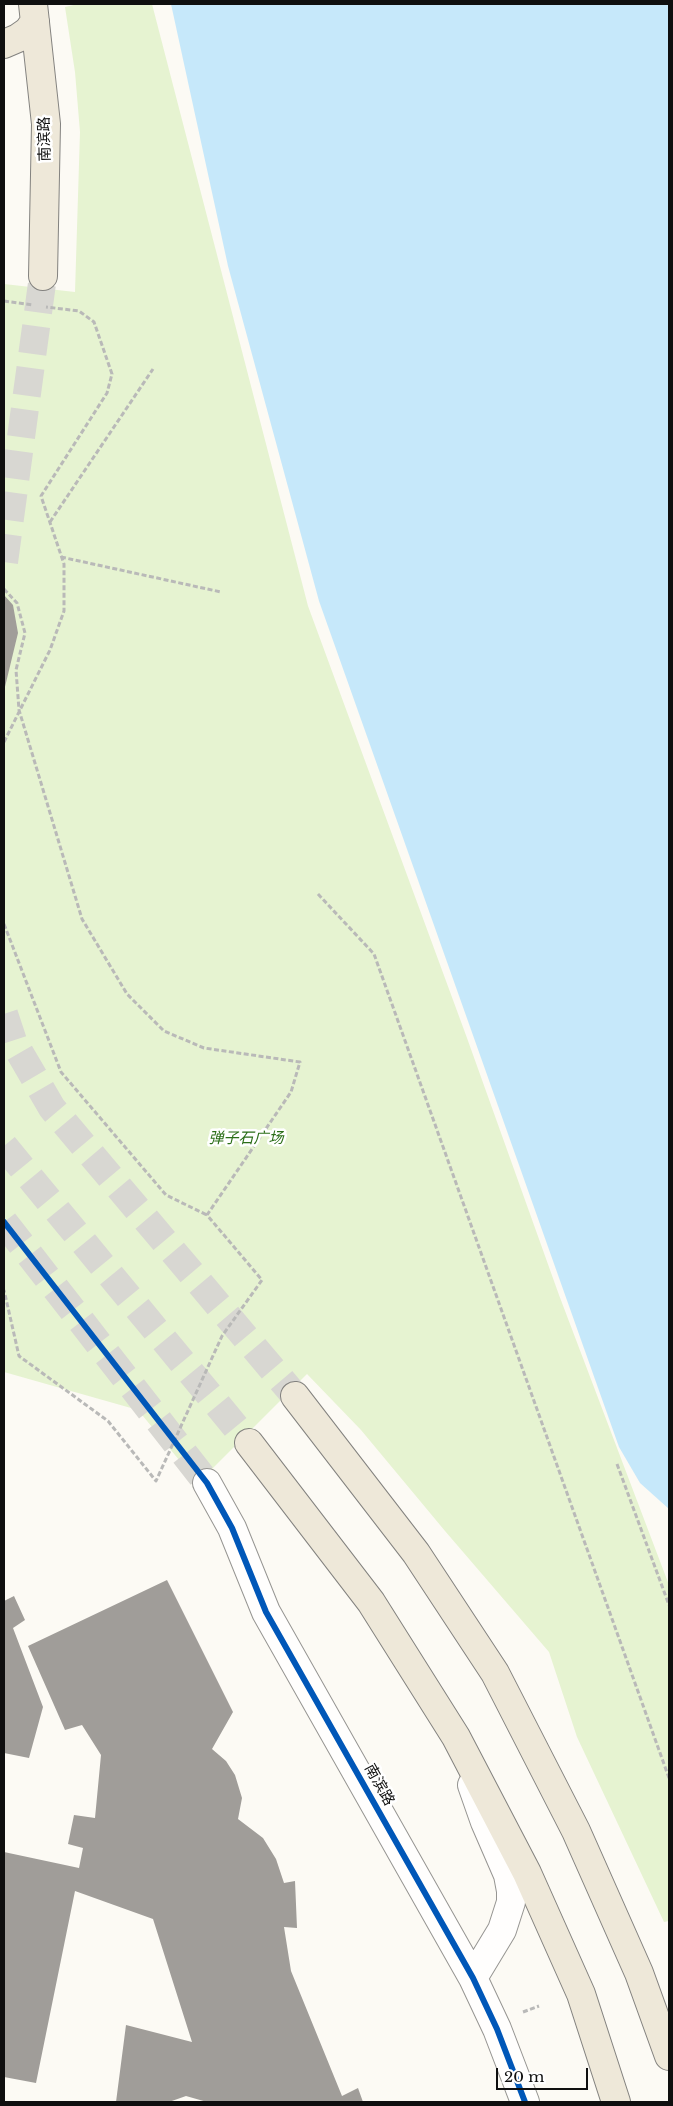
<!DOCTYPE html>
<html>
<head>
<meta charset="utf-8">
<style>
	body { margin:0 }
	#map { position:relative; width:673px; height:2106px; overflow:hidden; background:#fcfaf4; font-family:"Libre Baskerville",serif }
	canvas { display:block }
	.frame { position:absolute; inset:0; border:5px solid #0f0f0f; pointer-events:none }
	.scale { position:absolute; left:496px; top:2068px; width:92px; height:22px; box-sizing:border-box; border:2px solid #0f0f0f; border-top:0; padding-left:6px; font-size:15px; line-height:18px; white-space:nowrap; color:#0f0f0f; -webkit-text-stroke:4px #fff; paint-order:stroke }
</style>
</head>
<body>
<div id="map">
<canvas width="673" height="2106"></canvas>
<div class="frame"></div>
<div class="scale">20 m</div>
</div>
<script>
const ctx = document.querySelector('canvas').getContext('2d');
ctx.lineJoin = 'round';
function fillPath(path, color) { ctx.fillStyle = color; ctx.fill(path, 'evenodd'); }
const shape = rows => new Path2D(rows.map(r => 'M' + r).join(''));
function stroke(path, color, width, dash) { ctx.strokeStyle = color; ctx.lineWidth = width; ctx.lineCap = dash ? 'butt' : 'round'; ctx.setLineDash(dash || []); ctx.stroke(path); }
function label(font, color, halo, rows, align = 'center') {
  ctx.font = font + ' "Libre Baskerville","Noto Sans SC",serif'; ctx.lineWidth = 5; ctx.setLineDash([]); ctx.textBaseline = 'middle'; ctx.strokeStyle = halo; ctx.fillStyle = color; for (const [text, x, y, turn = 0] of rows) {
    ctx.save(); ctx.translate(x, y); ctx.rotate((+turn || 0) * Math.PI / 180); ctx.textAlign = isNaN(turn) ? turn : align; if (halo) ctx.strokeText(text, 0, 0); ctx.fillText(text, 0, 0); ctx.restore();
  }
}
fillPath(shape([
	[78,4,152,4,308,606,467,1038,559,1295,669,1585,669,1921,664,1922,577,1737,549,1652,445,1531,361,1430,307,1374,198,1483,138,1410,4,1372,4,284,75,292,80,132,75,72,65,7]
]), '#e6f3d1');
fillPath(shape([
	[171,4,669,4,669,1509,640,1483,619,1447,319,601,228,266]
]), '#c6e8fa');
fillPath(shape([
	[4,595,13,605,18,633,4,691],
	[167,1580,233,1712,212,1749,226,1761,235,1775,242,1798,238,1819,263,1838,276,1859,284,1883,295,1881,297,1928,284,1927,291,1971,342,2096,358,2088,363,2102,207,2102,186,2096,169,2102,116,2102,126,2025,192,2042,153,1919,75,1891,36,2083,4,2077,4,1852,79,1868,83,1848,68,1844,74,1815,95,1818,101,1755,82,1725,65,1730,28,1646],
	[14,1596,25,1620,13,1628,43,1707,29,1758,4,1753,4,1601]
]), '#a09d99');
stroke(shape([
	[4,1222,207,1483]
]), '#d8d7d2', 28, [28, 14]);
stroke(shape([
	[4,562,43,276],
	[4,1014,13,1041,52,1108,295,1396],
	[4,1146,249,1443]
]), '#d8d7d2', 28, [28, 14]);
const minor = shape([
	[207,1483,232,1528,266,1612,473,1978,497,2029,525,2102],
	[472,1785,485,1822,508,1875,511,1891,511,1902,502,1930,473,1978]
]);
const major = shape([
	[33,4,46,124,43,276],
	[4,44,18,38,28,31,35,21],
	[295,1396,416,1553,495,1673,576,1831,639,1973,669,2056],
	[249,1443,371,1602,456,1737,527,1873,581,1994,616,2102]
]);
stroke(minor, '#969592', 30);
stroke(major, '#83827f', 30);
stroke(shape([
	[4,301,33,305],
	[50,522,153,369],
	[61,557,221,592],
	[4,589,17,603,25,633,16,670,19,710,82,919,127,994,164,1031,204,1048,300,1062,291,1092,207,1215,262,1280,222,1336,156,1481,108,1421,19,1356,4,1290],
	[4,742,50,650,64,611,64,564,41,496,107,393,112,374,94,322,79,311,46,307],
	[318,894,374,954,669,1778],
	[4,924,61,1072,166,1195,207,1215],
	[617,1464,669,1605],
	[523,2012,539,2006]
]), '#b9b9b8', 3, [5, 2.5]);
stroke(minor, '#fffefd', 28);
stroke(major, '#eee8d9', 28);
stroke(shape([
	[4,1222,207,1483,232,1528,266,1612,473,1978,497,2029,525,2102]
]), '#0057b8', 6);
label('15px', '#0f0f0f', '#fff', [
	["南滨路",45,139,-91],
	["南滨路",379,1785,61]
]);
label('italic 15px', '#2b6e18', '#fff', [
	["弹子石广场",246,1139]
]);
</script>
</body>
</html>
